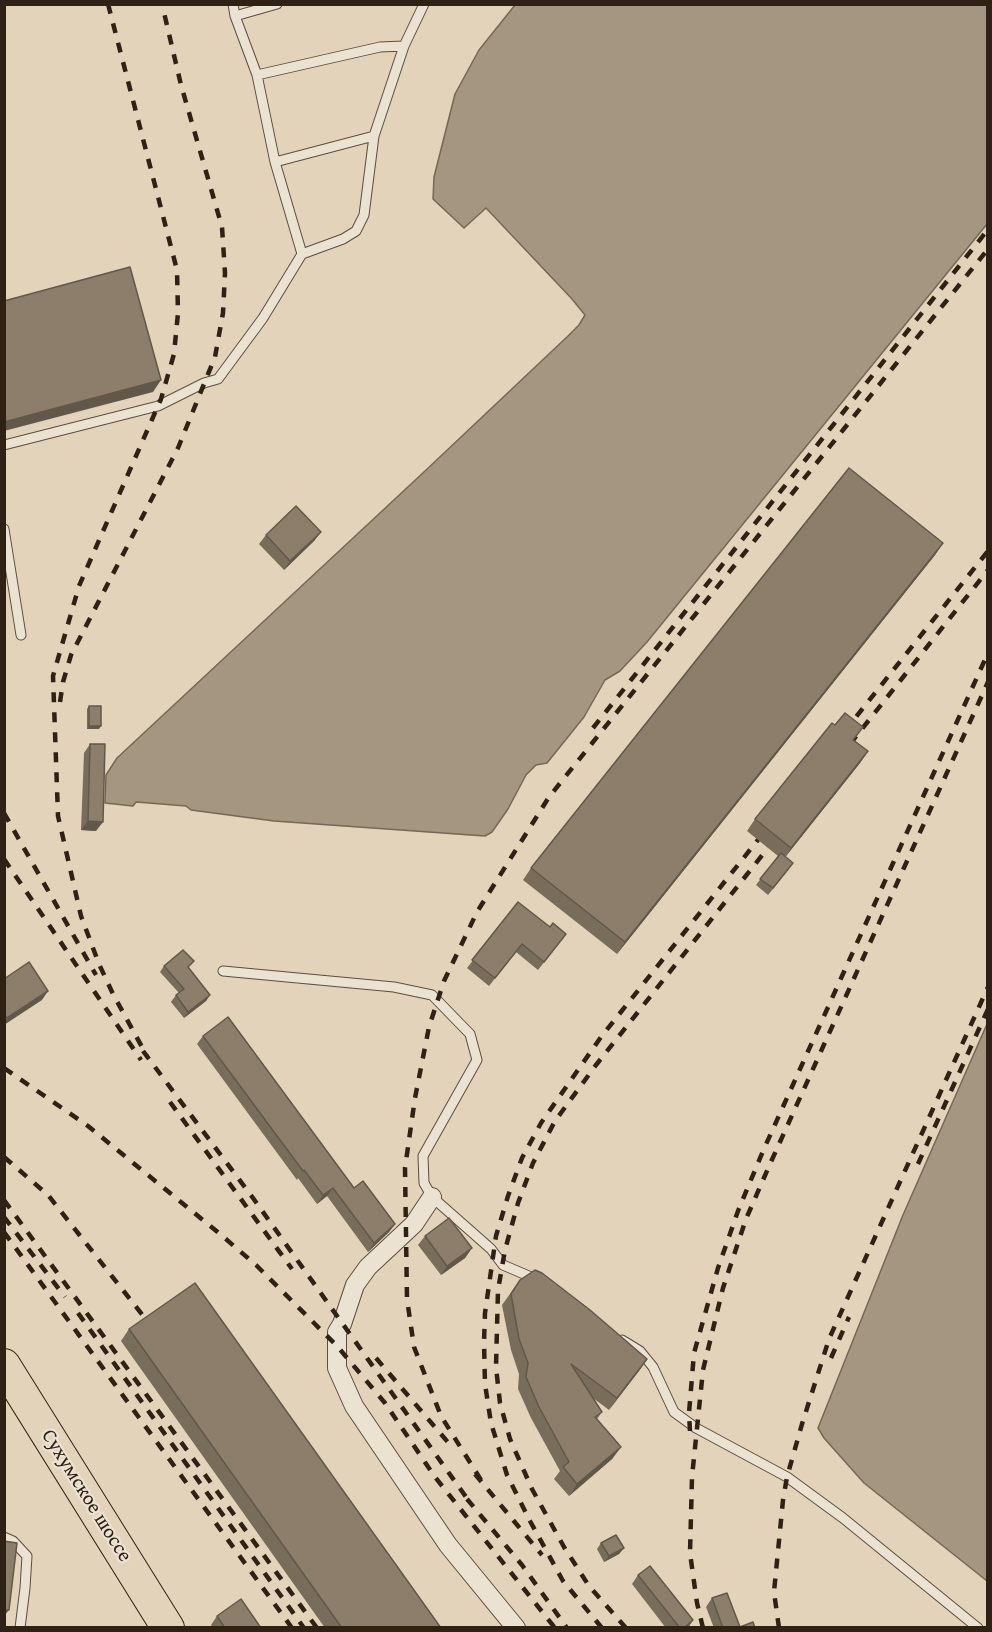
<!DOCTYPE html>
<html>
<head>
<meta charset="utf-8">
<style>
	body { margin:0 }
	#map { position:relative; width:992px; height:1632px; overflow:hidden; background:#e2d3ba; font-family:"Gentium Book Plus",serif }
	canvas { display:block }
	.frame { position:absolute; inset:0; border:6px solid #2f2114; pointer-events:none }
</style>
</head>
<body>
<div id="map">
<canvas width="992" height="1632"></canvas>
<div class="frame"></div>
</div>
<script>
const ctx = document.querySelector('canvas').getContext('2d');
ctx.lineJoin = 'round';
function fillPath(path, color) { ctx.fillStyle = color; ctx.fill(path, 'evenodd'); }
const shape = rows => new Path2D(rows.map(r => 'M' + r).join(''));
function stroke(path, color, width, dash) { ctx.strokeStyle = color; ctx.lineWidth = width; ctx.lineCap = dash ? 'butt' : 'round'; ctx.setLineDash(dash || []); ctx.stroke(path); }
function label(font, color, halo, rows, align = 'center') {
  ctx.font = font + ' "Gentium Book Plus",serif'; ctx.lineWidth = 4.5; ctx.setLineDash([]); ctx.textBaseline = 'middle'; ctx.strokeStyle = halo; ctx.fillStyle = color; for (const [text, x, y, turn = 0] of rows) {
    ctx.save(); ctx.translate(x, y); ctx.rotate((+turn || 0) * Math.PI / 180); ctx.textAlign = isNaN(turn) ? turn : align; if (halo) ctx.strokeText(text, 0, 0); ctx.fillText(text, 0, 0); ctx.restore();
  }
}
const water = shape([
	[515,5,987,5,987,224,647,642,620,671,605,680,584,717,547,763,536,765,526,775,508,809,492,832,485,836,274,821,191,810,186,806,136,802,133,806,105,803,106,775,117,758,425,471,568,336,579,325,585,315,572,299,486,208,464,228,433,199,434,177,455,94,479,50,515,5],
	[987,1024,987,1581,864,1483,824,1438,818,1428,903,1215,987,1024]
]);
fillPath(water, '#a59682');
stroke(water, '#766756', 1.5);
const lane = shape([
	[235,16,277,4],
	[257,75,380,47,404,46],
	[275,162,374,136],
	[302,254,343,239,356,231,364,215,374,136,404,46,424,4],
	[4,445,158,406,204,383,218,379,263,318,302,254,275,162,257,75,235,16,233,4],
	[4,529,21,635],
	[223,971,394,987,432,995,470,1034,477,1060,423,1156,424,1183,432,1197,491,1249,503,1265,538,1280],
	[622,1340,640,1351,653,1367,674,1412,696,1428,787,1477,843,1518,978,1628],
	[4,1537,13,1541,27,1556,25,1588,20,1628]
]);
const street = shape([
	[432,1197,414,1224,368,1267,355,1285,342,1324,337,1332,337,1368,354,1406,448,1545,516,1628]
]);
const highway = shape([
	[4,1365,168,1628]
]);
stroke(lane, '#5c4e3e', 11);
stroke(street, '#5c4e3e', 20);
stroke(highway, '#2f2114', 34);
stroke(lane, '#ece2d2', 9);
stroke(street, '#ece2d2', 18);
stroke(highway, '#e2d3ba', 32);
stroke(shape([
	[108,4,177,270,178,313,174,354,161,399,79,586,53,676,58,816,81,916,99,964,113,994,148,1058],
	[60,702,63,682,71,655,178,448,215,357,223,313,225,273,222,227,181,85,162,4],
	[593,728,986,232],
	[844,732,988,551],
	[850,744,988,570],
	[4,813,96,975],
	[4,859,141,1060],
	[143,1051,253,1198,471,1504],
	[4,1068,88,1126,220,1234,256,1265,337,1346,385,1403,435,1477,555,1628],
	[170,1102,292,1269],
	[4,1157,48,1195,148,1322],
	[918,1164,988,1009],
	[4,1200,317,1628],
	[4,1217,65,1297],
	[4,1232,292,1628],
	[78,1313,304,1628],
	[376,1358,452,1447],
	[831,1358,849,1317],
	[690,1431,689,1413,694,1353,718,1268,738,1211,763,1151,988,653],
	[475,1474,542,1555],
	[481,1480,441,1416,414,1347,407,1299,405,1168,415,1098,429,1027,444,981,477,912,549,797,988,249],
	[467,1499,522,1565,567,1628],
	[602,1628,563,1581,530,1521,507,1475,491,1423,485,1384,484,1342,485,1313,496,1236,508,1196,522,1158,541,1123,601,1037,769,826],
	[626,1628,589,1586,564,1547,532,1489,510,1439,500,1403,496,1367,498,1290,505,1250,518,1203,533,1163,555,1121,596,1065,779,834],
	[703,1628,697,1603,690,1553,692,1477,703,1370,723,1288,746,1219,770,1164,988,682],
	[779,1628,774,1592,783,1500,787,1477,802,1424,829,1339,988,987]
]), '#2f2114', 4.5, [10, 10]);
fillPath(shape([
	[321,532,314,541,284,570,259,544,266,535],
	[943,543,935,555,617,954,523,880,531,868],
	[89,706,99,729,87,729,87,709],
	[854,740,868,751,860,763,785,857,789,869,768,895,756,885,778,856,747,831,755,819],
	[90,744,96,831,81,830,84,753],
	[518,902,560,942,538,970,516,952,489,986,467,968],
	[164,966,189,968,210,995,206,1001,184,1018,171,1002,176,995,179,993,160,972],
	[203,1036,354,1188,395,1224,389,1232,368,1252,327,1196,317,1204,298,1178,297,1180,197,1044],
	[425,1236,472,1248,465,1258,441,1275,418,1245],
	[520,1280,647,1359,609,1410,593,1398,602,1412,597,1419,621,1447,612,1459,569,1496,554,1479,560,1471,531,1418,518,1389,519,1374,511,1350,502,1305],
	[129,1329,441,1628,325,1628,121,1341],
	[601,1543,624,1548,619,1554,604,1562,597,1549],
	[638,1575,688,1628,666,1628,632,1584],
	[712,1598,740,1627,755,1628,714,1628,706,1607],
	[217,1616,261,1628,213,1628,211,1625]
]), '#786c5b');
fillPath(shape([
	[161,380,153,392,4,431,4,422],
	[321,532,314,541,284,570,290,561],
	[943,543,935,555,617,954,625,942],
	[89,726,101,726,99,729,87,729],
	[868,751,860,763,783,860,791,848],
	[88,821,103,822,96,831,81,830],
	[48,991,42,1000,4,1025,4,1022,7,1018],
	[210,995,206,1001,184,1018,188,1012],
	[333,1188,327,1196,317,1204,323,1195],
	[395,1224,389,1232,368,1252,374,1243],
	[472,1248,465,1258,441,1275,447,1266],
	[647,1359,639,1371,609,1410,617,1398],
	[621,1447,612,1459,569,1496,577,1484],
	[624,1548,619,1554,604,1562,609,1556],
	[4,1610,9,1610,4,1616],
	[693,1620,688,1628,684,1628]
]), '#62584a');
const building = shape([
	[130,267,161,380,4,422,4,301,130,267],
	[849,468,943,543,625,942,531,868,849,468],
	[296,506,321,532,290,561,266,535,296,506],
	[89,706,101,706,101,726,89,726,89,706],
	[845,713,863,727,853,740,868,751,791,848,755,819,832,723,835,725,845,713],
	[90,744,105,744,103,822,88,821,90,744],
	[781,853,793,863,773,888,760,879,781,853],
	[518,902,550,927,553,923,566,934,544,962,522,944,495,978,472,960,518,902],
	[183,950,194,961,188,967,210,995,188,1012,176,995,184,989,164,966,183,950],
	[29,962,48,991,7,1018,4,1015,4,979,29,962],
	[228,1017,354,1188,363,1181,395,1224,374,1243,333,1188,323,1195,304,1170,303,1171,203,1036,228,1017],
	[449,1218,472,1248,447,1266,425,1236,449,1218],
	[535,1270,542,1273,590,1310,647,1359,617,1398,571,1364,602,1412,595,1417,621,1447,577,1484,563,1467,569,1462,539,1407,526,1377,528,1363,519,1339,511,1294,520,1280,535,1270],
	[195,1283,441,1628,342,1628,129,1329,195,1283],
	[616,1535,624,1548,609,1556,601,1543,616,1535],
	[4,1541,17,1543,9,1610,4,1610,4,1541],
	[650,1566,693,1620,684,1628,680,1628,638,1575,650,1566],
	[727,1593,740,1627,753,1622,755,1628,723,1628,712,1598,727,1593],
	[241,1599,261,1628,225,1628,217,1616,241,1599]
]);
fillPath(building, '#8c7e6a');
stroke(building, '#62584a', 1.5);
label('20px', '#2f2114', '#ece2d2', [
	["Сухумское шоссе",86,1496,58]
]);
</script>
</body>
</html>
